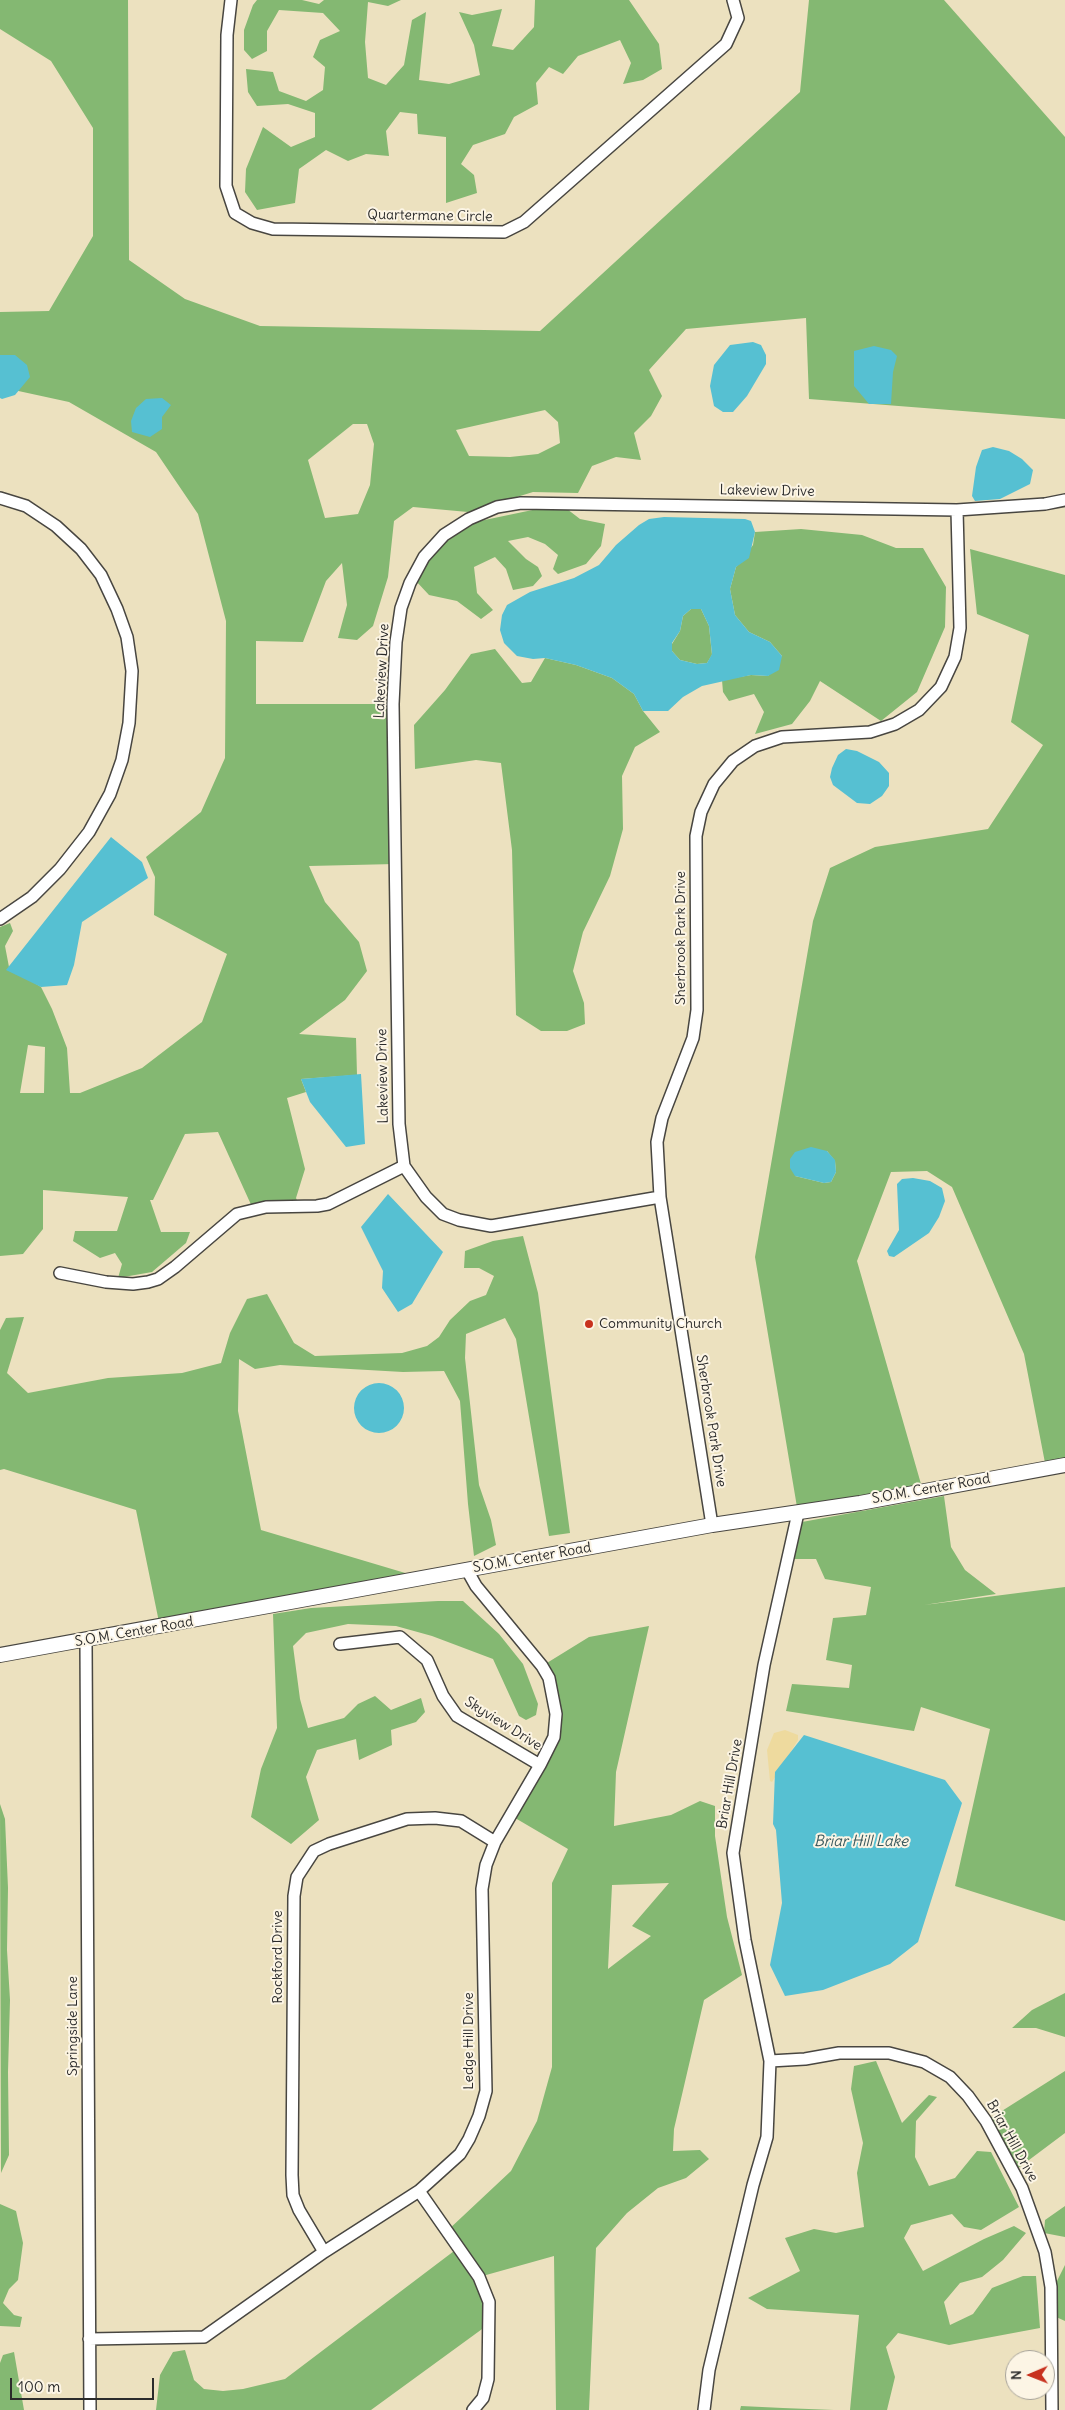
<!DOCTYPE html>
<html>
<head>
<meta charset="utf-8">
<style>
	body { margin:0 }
	#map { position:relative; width:1065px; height:2410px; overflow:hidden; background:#ece1bf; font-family:Delius,sans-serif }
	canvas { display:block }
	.north { position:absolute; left:1005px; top:2350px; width:50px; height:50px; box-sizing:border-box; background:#fcf5e5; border:1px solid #a8a49b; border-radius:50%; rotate:269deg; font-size:14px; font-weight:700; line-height:20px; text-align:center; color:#2b2b2b }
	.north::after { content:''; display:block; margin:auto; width:18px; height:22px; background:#c8321e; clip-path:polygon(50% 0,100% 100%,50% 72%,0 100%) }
	.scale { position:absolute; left:10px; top:2378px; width:144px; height:22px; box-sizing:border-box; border:2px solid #2b2b2b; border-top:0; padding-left:6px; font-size:15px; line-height:18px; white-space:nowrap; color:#2b2b2b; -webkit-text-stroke:4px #fcf5e5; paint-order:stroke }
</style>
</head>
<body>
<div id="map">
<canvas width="1065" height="2410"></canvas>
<div class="north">N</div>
<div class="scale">100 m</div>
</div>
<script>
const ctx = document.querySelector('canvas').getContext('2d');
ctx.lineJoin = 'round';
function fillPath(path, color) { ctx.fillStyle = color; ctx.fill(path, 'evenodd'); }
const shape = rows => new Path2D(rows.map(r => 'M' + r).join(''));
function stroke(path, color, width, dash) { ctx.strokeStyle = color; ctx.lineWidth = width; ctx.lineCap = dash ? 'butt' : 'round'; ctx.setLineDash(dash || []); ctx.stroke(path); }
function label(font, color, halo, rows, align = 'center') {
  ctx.font = font + ' Delius,sans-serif'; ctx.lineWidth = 4; ctx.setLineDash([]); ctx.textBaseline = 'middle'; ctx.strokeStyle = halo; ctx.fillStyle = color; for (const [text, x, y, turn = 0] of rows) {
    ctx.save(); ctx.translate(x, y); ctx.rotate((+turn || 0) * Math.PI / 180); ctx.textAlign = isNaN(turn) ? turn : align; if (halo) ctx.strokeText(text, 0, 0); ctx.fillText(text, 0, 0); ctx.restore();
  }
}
fillPath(shape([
	[0,0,128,0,129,260,185,299,260,326,540,331,800,92,809,0,944,0,1065,137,1065,419,809,399,806,318,686,329,649,370,662,396,651,416,634,433,641,460,616,457,592,466,578,493,533,492,468,512,413,507,394,521,388,577,373,626,357,640,338,638,347,605,342,563,326,581,303,642,256,641,256,704,393,704,395,864,309,866,325,902,359,942,367,971,345,1000,299,1034,356,1038,357,1075,301,1079,306,1092,287,1098,305,1169,296,1198,300,1207,253,1209,218,1132,185,1134,153,1200,150,1200,161,1232,190,1232,186,1243,152,1272,118,1278,122,1264,115,1253,100,1258,73,1241,75,1231,117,1231,128,1197,43,1190,43,1229,23,1254,0,1256,0,927,10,923,13,931,5,946,9,967,41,987,52,1009,67,1048,70,1093,80,1093,142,1068,202,1022,227,954,154,915,155,877,146,857,201,812,225,758,226,621,198,514,156,452,69,402,0,387,0,312,49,311,93,236,93,128,51,61,0,29],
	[545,410,558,422,560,443,538,454,510,457,469,456,456,430],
	[353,424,367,424,374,444,370,485,358,514,325,518,308,460],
	[28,1045,45,1047,44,1093,20,1093],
	[257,0,302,0,319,4,324,0,401,0,388,6,368,2,365,42,368,78,386,85,404,65,412,20,426,12,419,80,449,84,480,75,474,45,459,12,472,15,502,9,492,46,513,50,534,27,535,0,629,0,659,44,662,69,643,80,623,84,631,63,620,40,578,56,563,74,549,67,536,83,538,104,514,117,505,134,473,145,461,164,474,175,477,193,446,203,446,137,418,134,417,114,400,112,386,131,389,156,366,154,348,161,326,150,299,169,295,203,257,210,245,192,246,169,263,127,291,147,315,137,315,113,288,104,257,106,248,92,246,69,273,72,279,91,306,101,323,90,325,67,313,57,320,40,340,31,323,13,279,10,267,31,267,51,252,59,244,50,244,30,253,5],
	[542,508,567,509,580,519,605,524,601,546,586,564,558,574,553,569,558,555,545,544,528,537,508,541,526,559,538,567,542,576,533,586,513,590,506,569,495,557,474,567,477,593,493,610,481,619,457,601,429,595,415,580,437,548,475,522],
	[801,529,862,535,896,548,923,548,946,587,945,627,917,692,881,721,820,681,810,701,792,724,755,734,764,712,754,694,729,701,723,692,722,680,751,675,768,676,782,656,770,642,749,632,735,615,730,589,736,567,753,545,755,532],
	[970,549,1065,575,1065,1465,1046,1468,1024,1354,952,1187,927,1171,891,1172,857,1261,923,1491,798,1513,755,1257,813,921,830,868,875,847,988,829,1043,745,1011,722,1029,635,977,614],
	[827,1151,835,1161,836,1172,831,1182,824,1183,795,1176],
	[691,609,701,609,709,626,712,655,707,663,697,664,680,660,672,651,672,644,680,631,683,616],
	[495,649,522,683,531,682,545,658,576,665,612,678,634,694,643,711,660,732,635,747,622,776,623,829,610,876,583,932,573,971,584,1003,585,1024,567,1031,541,1031,516,1015,512,850,501,763,476,760,415,769,414,725,445,690,471,654],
	[523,1236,538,1293,570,1533,549,1536,516,1339,505,1318,466,1334,465,1358,479,1485,491,1520,496,1545,474,1556,468,1504,460,1401,444,1371,403,1372,280,1365,255,1369,239,1359,238,1411,261,1530,422,1578,160,1627,136,1510,4,1469,0,1470,0,1330,6,1318,24,1317,7,1373,28,1393,108,1378,182,1373,221,1363,230,1333,247,1299,267,1294,294,1343,315,1356,402,1353,427,1346,439,1337,450,1320,470,1301,486,1295,494,1276,479,1268,464,1268,465,1251,493,1241],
	[944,1496,951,1547,965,1570,996,1594,924,1605,1065,1587,1065,1921,955,1886,990,1729,921,1707,914,1731,786,1711,792,1684,849,1688,852,1665,826,1660,833,1618,866,1615,871,1587,825,1579,816,1559,792,1559,802,1522],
	[438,1601,463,1601,499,1634,523,1664,538,1704,536,1715,526,1720,519,1716,493,1659,432,1636,396,1626,348,1624,306,1633,293,1646,300,1699,308,1728,344,1718,358,1704,375,1696,391,1710,421,1698,425,1712,416,1722,391,1730,392,1745,359,1760,356,1739,317,1750,306,1777,319,1820,291,1844,251,1817,261,1769,277,1728,273,1614,311,1608],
	[649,1626,616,1772,614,1826,671,1815,700,1801,715,1806,715,1836,727,1917,742,1975,704,2000,674,2129,673,2151,700,2150,709,2159,686,2178,658,2188,627,2213,596,2248,589,2410,556,2410,554,2256,479,2277,489,2324,371,2410,156,2410,160,2375,173,2352,185,2350,194,2380,204,2389,223,2391,243,2389,285,2379,458,2248,447,2231,511,2171,537,2121,552,2067,552,1883,568,1849,510,1815,540,1765,556,1714,542,1666,589,1637],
	[669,1883,632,1926,651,1936,608,1969,612,1885],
	[0,1804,5,1819,8,1888,7,1950,10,2000,8,2072,9,2155,1,2173],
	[1065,1993,1065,2037,1036,2028,1012,2028,1032,2010],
	[876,2061,902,2123,929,2095,937,2097,916,2121,915,2157,929,2186,955,2178,977,2151,991,2152,1019,2207,981,2230,964,2227,952,2214,911,2225,904,2238,923,2271,984,2239,1014,2226,1026,2233,1003,2260,982,2277,960,2283,944,2302,950,2325,973,2314,992,2288,1023,2276,1036,2276,1040,2328,949,2345,898,2333,886,2347,895,2377,887,2410,850,2410,859,2315,767,2309,748,2298,800,2271,785,2238,814,2229,836,2233,864,2227,857,2173,863,2143,851,2089,854,2066],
	[1065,2071,1065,2133,1013,2172,986,2121],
	[0,2204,16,2211,23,2243,18,2280,9,2289,3,2303,14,2315,22,2317,20,2327,0,2326],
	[1065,2206,1065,2237,1044,2233,1045,2220],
	[1065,2265,1065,2321,1054,2316,1056,2283],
	[14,2352,24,2410,0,2410,0,2363,3,2355],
	[741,2406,783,2408,834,2410,740,2410]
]), '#84b872');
fillPath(shape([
	[785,1730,798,1735,798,1740,772,1782,770,1781,767,1750,774,1733]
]), '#eeda9e');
fillPath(shape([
	[753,342,761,345,766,355,766,364,747,396,733,412,723,412,714,406,710,386,714,365,730,345],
	[874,346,891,350,897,356,893,372,891,404,869,404,854,386,854,351],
	[0,355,15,355,27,365,30,377,15,395,2,399,0,398],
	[162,398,171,405,162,417,162,429,150,437,132,432,131,421,136,408,146,399],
	[993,447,1009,451,1022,459,1033,470,1030,484,1000,499,975,501,972,496,976,467,982,450],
	[664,517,745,519,751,521,755,532,749,558,736,567,730,589,735,615,749,632,770,642,782,656,779,670,768,676,751,675,702,686,683,697,668,711,643,711,634,694,612,678,576,665,545,658,533,659,517,656,504,643,500,630,502,615,507,605,530,592,574,578,599,565,616,545,639,525,649,519],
	[691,609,701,609,709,626,712,654,707,663,697,664,680,660,672,651,672,643,680,631,683,616],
	[846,749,857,751,879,762,889,773,889,786,882,796,870,804,857,803,833,785,830,777,832,768,838,755],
	[111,837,142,862,148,878,82,922,74,965,67,985,41,987,6,970],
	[361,1074,365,1144,346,1147,310,1102,301,1079],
	[811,1147,827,1151,835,1160,836,1172,831,1182,824,1183,795,1176,790,1168,790,1159,795,1152],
	[913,1178,930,1181,942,1188,945,1201,939,1217,929,1233,894,1257,889,1256,887,1251,899,1230,897,1184,902,1179],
	[388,1194,443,1252,412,1304,398,1312,382,1288,383,1271,361,1227],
	'354 1408a25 25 0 1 1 50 0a25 25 0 1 1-50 0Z',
	[804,1735,945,1780,962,1803,918,1942,890,1964,823,1990,785,1996,770,1965,782,1903,776,1830,773,1824,775,1772]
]), '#56c0d2');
const minor = shape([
	[231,0,227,35,226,186,235,213,252,223,273,229,504,232,524,222,726,44,738,18,733,0],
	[0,498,26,506,56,526,81,549,101,575,117,609,127,637,132,671,129,723,122,760,110,794,89,832,60,869,32,897,0,919],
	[660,1197,491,1226,459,1220,443,1214,426,1197,404,1166,399,1124,393,704,396,642,401,608,410,583,424,557,444,535,469,519,497,507,521,503,957,510,1045,504,1065,500],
	[60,1273,106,1282,133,1284,148,1282,158,1279,175,1267,237,1214,266,1207,317,1206,328,1204,404,1166],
	[712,1525,660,1197,657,1142,662,1118,693,1038,697,1010,696,836,701,812,714,784,733,761,755,746,782,737,870,732,895,724,919,710,941,687,955,657,960,628,957,510],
	[86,1641,90,2410],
	[340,1644,400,1637,427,1660,443,1696,457,1716,540,1765],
	[770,2061,805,2059,839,2053,889,2053,924,2062,950,2077,968,2096,986,2121,1022,2188,1045,2252,1051,2287,1052,2410],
	[419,2191,479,2277,489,2302,488,2379,483,2398,473,2410],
	[324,2252,299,2210,293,2195,292,2175,294,1896,297,1877,314,1851,329,1844,407,1819,435,1818,461,1821,495,1842],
	[89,2339,204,2337,324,2252,419,2191,460,2154,469,2139,479,2116,486,2091,482,1889,486,1865,495,1842,540,1765,554,1737,556,1714,549,1678,542,1666,476,1586,467,1570],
	[704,2410,709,2370,753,2185,767,2137,770,2061,745,1940,733,1853,764,1665,798,1513]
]);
const major = shape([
	[0,1655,712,1525,860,1503,1065,1465]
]);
stroke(minor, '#484641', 14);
stroke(major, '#484641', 16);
stroke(minor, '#fff', 11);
stroke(major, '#fff', 14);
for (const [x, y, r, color] of [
	[589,1324,5,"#c8321e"]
]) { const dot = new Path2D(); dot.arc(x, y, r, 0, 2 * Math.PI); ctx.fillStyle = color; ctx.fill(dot); stroke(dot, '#fcf5e5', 2); }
label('14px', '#2b2b2b', '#fcf5e5', [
	["Quartermane Circle",430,216,1],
	["Lakeview Drive",767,491,1],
	["Lakeview Drive",382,671,-87],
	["Sherbrook Park Drive",681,938,-90],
	["Lakeview Drive",383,1076,-91],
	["Sherbrook Park Drive",711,1421,81],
	["S.O.M. Center Road",931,1489,-10],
	["S.O.M. Center Road",532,1558,-10],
	["S.O.M. Center Road",134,1632,-10],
	["Skyview Drive",503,1724,32],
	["Briar Hill Drive",730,1784,-80],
	["Rockford Drive",278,1957,-90],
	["Springside Lane",73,2026,-90],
	["Ledge Hill Drive",469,2041,-90],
	["Briar Hill Drive",1012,2141,61]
]);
label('14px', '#2b2b2b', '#fcf5e5', [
	["Community Church",599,1324]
], 'left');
label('italic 15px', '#38585d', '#fcf5e5', [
	["Briar Hill Lake",861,1842]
]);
</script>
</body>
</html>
